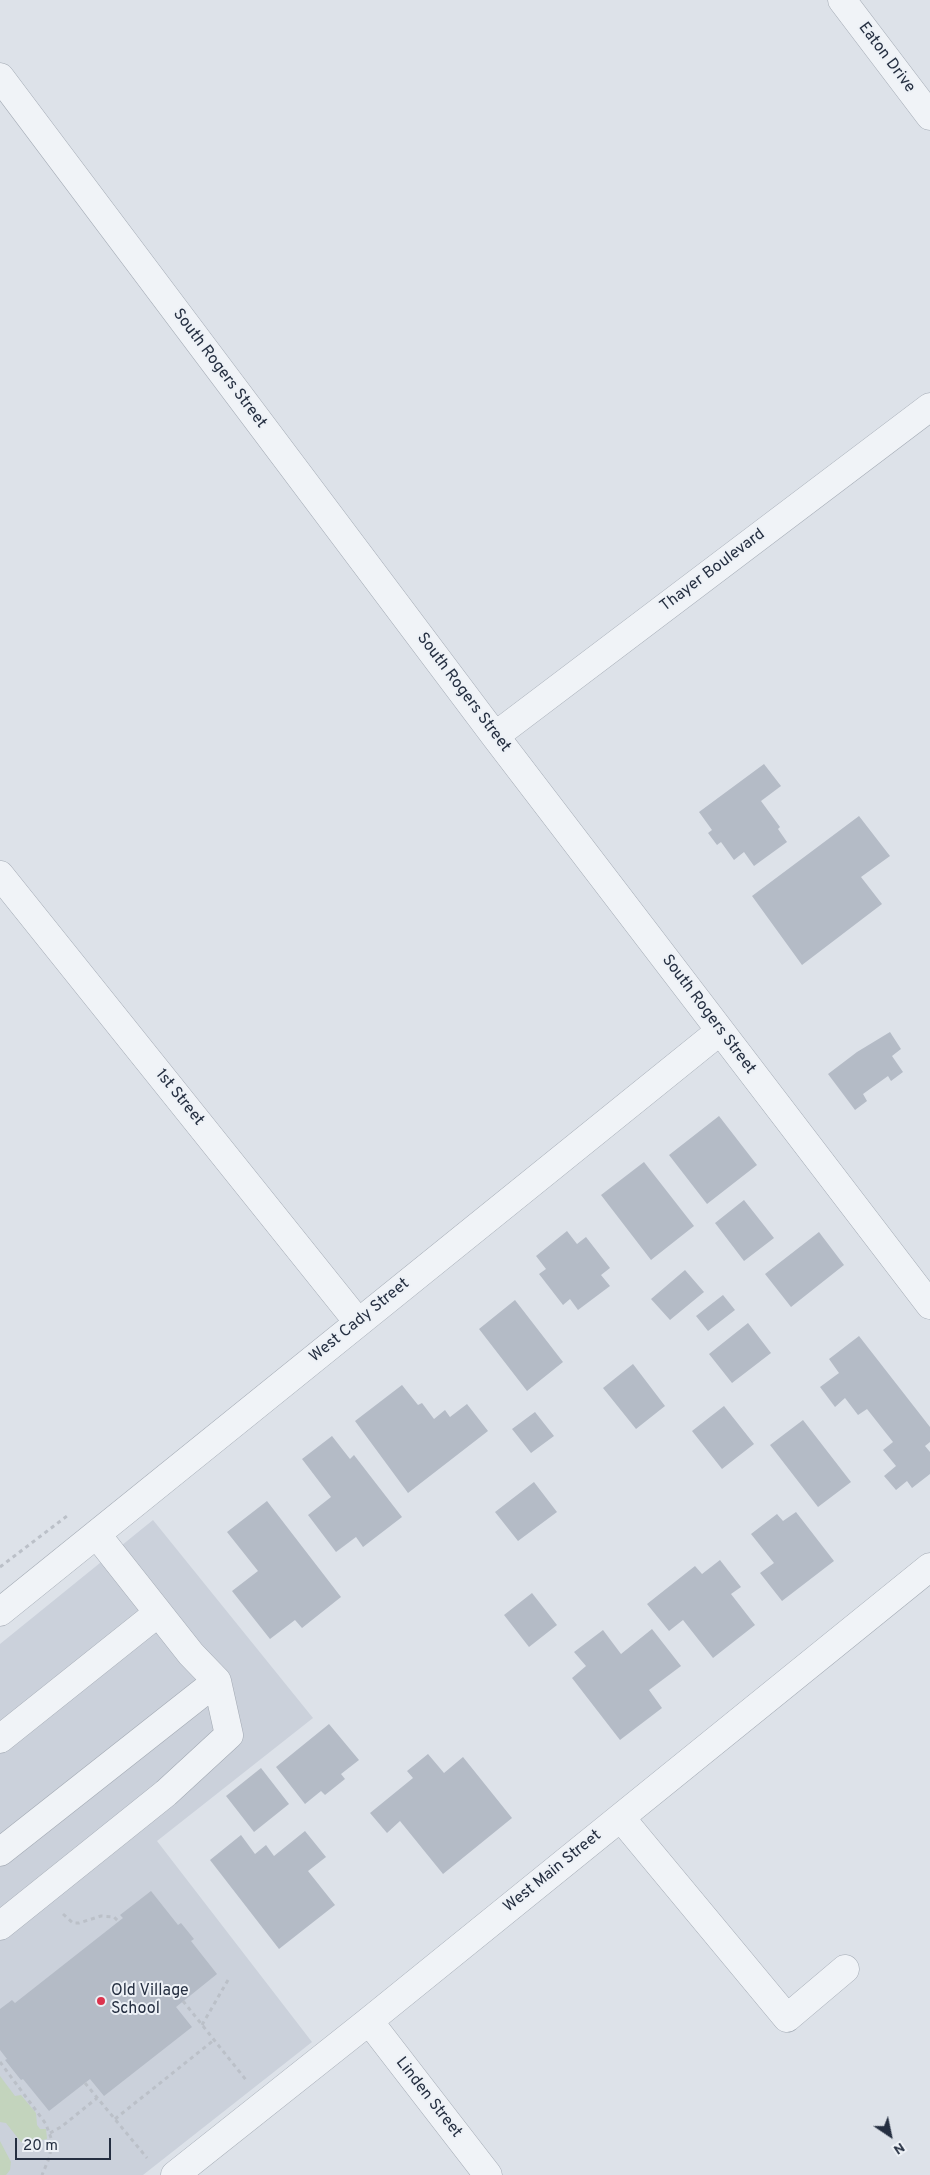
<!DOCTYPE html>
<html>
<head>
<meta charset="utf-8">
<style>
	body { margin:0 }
	#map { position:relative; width:930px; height:2175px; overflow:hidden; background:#dde2e9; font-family:Overpass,sans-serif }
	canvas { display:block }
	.north { position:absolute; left:865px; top:2110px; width:50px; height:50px; -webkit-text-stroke:4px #edf1f6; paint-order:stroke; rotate:146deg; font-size:14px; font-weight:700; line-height:20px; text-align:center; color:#252f41 }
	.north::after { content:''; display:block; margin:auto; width:18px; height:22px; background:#252f41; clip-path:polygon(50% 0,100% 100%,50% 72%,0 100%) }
	.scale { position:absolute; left:15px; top:2138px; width:96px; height:22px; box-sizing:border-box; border:2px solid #252f41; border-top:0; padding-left:6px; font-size:15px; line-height:18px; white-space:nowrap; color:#252f41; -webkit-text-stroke:4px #edf1f6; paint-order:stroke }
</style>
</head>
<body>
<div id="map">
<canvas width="930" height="2175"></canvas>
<div class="north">N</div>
<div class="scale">20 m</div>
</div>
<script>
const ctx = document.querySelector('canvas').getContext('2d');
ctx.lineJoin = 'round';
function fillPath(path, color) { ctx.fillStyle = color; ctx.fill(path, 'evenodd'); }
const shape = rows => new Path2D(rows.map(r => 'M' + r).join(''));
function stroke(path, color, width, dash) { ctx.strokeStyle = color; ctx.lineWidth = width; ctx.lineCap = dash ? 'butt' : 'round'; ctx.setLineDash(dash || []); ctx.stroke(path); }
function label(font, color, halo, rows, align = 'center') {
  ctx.font = font + ' Overpass,sans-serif'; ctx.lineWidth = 4; ctx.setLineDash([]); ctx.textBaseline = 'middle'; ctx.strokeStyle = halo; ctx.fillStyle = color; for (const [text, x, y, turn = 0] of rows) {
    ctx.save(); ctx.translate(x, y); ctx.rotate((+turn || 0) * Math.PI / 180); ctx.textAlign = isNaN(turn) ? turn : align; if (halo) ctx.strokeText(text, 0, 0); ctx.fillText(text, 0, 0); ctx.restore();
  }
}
fillPath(shape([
	[153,1520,313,1718,157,1841,312,2042,143,2175,0,2175,0,1644]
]), '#cbd1db');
fillPath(shape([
	[0,2076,15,2096,21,2095,36,2113,37,2125,40,2129,46,2129,47,2139,28,2143,21,2142,6,2123,0,2122],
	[0,2141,11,2162,10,2170,6,2175,0,2175]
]), '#c3d4bd');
fillPath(shape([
	[764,764,781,786,761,801,780,827,778,829,787,842,754,866,744,852,734,860,721,842,717,845,708,833,712,830,699,812],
	[859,816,890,856,861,877,882,904,802,965,752,896],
	[890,1032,901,1049,892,1056,903,1072,891,1081,888,1076,863,1094,867,1101,855,1110,828,1074,857,1052],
	[719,1116,757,1165,707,1204,669,1155],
	[644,1162,694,1226,651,1260,601,1195],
	[744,1200,774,1238,744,1261,715,1223],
	[567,1231,577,1244,586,1237,610,1268,601,1275,610,1286,578,1310,570,1299,563,1305,539,1274,546,1269,536,1256],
	[819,1232,844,1265,791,1307,765,1274],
	[685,1270,704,1292,670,1320,651,1299],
	[723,1295,735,1310,708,1331,696,1316],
	[515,1300,563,1362,527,1391,479,1329],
	[748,1323,771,1353,732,1383,709,1354],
	[859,1336,930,1427,930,1442,925,1446,930,1452,930,1474,912,1488,907,1481,896,1490,884,1476,896,1466,883,1450,893,1442,867,1409,858,1415,845,1398,835,1407,820,1387,839,1373,829,1359],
	[633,1364,665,1406,636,1429,603,1388],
	[402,1385,418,1405,422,1403,434,1419,445,1410,450,1417,467,1404,488,1431,408,1493,355,1421],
	[724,1406,754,1444,722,1469,692,1431],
	[535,1412,554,1436,531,1453,512,1429],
	[803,1420,851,1482,818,1507,770,1445],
	[332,1436,350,1459,354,1455,402,1517,363,1547,356,1537,336,1552,308,1515,331,1497,302,1459],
	[534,1482,557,1512,518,1541,495,1512],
	[267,1501,341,1597,302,1628,295,1620,270,1639,232,1591,258,1571,227,1532],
	[796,1512,834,1561,782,1601,760,1573,774,1563,751,1534,777,1514,783,1521],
	[720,1560,741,1587,731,1594,755,1625,713,1658,683,1620,669,1631,647,1604,695,1566,702,1574],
	[532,1593,557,1625,529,1647,504,1615],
	[652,1629,681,1666,649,1690,662,1708,620,1740,572,1678,586,1666,574,1652,603,1630,621,1654],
	[329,1724,359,1760,341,1774,345,1779,325,1795,321,1791,305,1804,276,1767],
	[428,1754,444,1773,463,1757,512,1818,443,1874,400,1821,387,1833,370,1813,413,1778,407,1771],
	[261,1768,289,1804,254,1832,226,1796],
	[305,1831,326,1857,308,1871,335,1905,279,1949,210,1860,241,1835,255,1854,266,1845,274,1856],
	[151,1891,178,1925,181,1923,194,1939,191,1941,217,1974,176,2007,192,2027,104,2096,90,2079,49,2111,23,2079,21,2080,5,2060,7,2059,0,2050,0,2009,12,2000,15,2003,123,1918,120,1915]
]), '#b4bbc6');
const minor = shape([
	[842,0,930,116],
	[0,77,495,736,930,1305],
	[495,736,930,407],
	[0,875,358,1322],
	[0,1612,720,1031],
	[0,1739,158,1613],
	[621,1818,787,2018,845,1969],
	[0,1852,217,1681],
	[0,1926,166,1793,229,1735,217,1681,191,1654,97,1535],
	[369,2021,488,2175],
	[175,2175,369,2021,930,1567]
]);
stroke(minor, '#a2a9b3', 29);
stroke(shape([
	[0,1567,67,1516],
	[63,1914,73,1923,79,1923,101,1916,114,1917,118,1921],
	[183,2001,246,2080],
	[202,2025,228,1980],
	[0,2062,46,2124,51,2138,50,2156,42,2175],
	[85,2083,147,2158],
	[115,2119,214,2040],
	[50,2133,61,2127,97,2098]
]), '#bbc0c8', 3, [4, 4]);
stroke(minor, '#f0f3f7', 28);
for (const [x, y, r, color] of [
	[101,2001,5,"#dc344e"]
]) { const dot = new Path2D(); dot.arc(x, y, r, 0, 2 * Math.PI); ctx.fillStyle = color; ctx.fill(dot); stroke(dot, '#edf1f6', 2); }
label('16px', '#252f41', '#edf1f6', [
	["Eaton Drive",886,58,53],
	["South Rogers Street",219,369,53],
	["Thayer Boulevard",713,571,-37],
	["South Rogers Street",463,693,53],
	["South Rogers Street",708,1015,53],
	["1st Street",179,1098,51],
	["West Cady Street",360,1321,-39],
	["West Main Street",553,1872,-39],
	["Linden Street",428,2098,52]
]);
label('16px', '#252f41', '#edf1f6', [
	["Old Village",111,1992],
	["School",111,2010]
], 'left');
</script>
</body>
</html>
